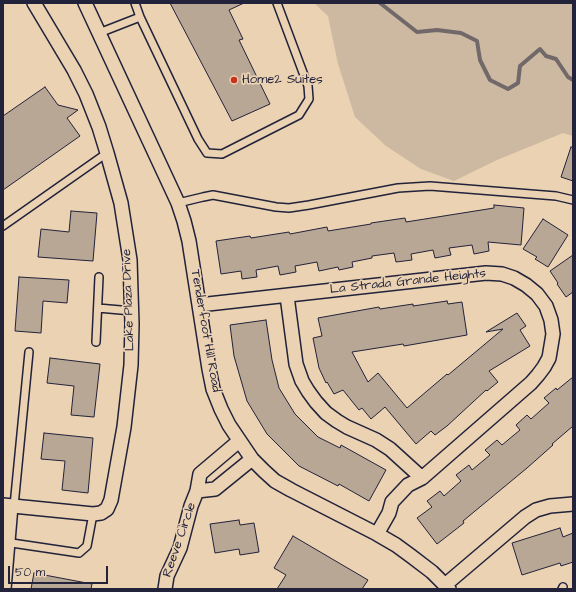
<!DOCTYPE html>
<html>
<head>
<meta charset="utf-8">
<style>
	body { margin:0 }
	#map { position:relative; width:576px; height:592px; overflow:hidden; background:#ead2b2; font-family:"Architects Daughter",sans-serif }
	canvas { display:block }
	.frame { position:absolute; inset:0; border:4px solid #22223b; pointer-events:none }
	.scale { position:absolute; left:8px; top:566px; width:100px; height:18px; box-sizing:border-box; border:2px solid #22223b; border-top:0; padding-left:5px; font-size:12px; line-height:14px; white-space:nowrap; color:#22223b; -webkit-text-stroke:3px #ead2b2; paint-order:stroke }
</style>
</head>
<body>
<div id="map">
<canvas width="576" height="592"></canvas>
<div class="frame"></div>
<div class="scale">50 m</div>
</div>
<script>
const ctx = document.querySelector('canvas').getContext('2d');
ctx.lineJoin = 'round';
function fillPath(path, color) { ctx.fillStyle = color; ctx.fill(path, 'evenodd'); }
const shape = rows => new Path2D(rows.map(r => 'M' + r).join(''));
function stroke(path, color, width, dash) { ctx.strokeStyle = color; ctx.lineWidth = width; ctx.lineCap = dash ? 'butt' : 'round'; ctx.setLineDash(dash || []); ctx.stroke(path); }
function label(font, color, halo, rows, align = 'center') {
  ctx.font = font + ' "Architects Daughter",sans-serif'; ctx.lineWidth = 3.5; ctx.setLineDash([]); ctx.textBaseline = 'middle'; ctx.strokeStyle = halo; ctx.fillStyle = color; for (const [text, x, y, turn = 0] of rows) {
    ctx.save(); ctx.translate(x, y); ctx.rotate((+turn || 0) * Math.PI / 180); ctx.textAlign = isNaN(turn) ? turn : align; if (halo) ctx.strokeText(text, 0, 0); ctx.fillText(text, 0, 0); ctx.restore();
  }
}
fillPath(shape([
	[314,3,573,3,573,136,563,133,497,160,454,181,421,169,386,146,355,117,338,64,328,16]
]), '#cdb9a1');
stroke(shape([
	[380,3,417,32,437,30,461,33,477,41,480,60,490,80,508,89,518,83,520,66,540,49,546,56,556,59,568,77,573,80]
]), '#71686a', 4);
const building = shape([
	[170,3,244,3,229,10,243,39,239,40,270,104,232,121,170,3],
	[45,87,58,105,78,110,67,118,80,136,3,190,3,116,45,87],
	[571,147,573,148,573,181,561,177,571,147],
	[494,205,524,208,521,245,488,242,489,251,474,254,472,245,449,248,451,255,435,258,433,250,411,254,412,260,396,262,394,253,372,256,372,258,352,262,353,267,339,270,338,267,319,271,317,262,295,266,296,272,280,275,278,266,256,270,257,277,242,279,241,271,221,274,216,241,250,236,251,238,289,232,290,234,327,227,328,231,371,224,371,223,405,218,406,222,494,208,494,205],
	[71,211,97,213,93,261,38,257,41,229,69,232,71,211],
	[543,219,568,235,548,267,535,259,537,257,523,249,543,219],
	[573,255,573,292,566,297,557,284,558,283,550,271,573,255],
	[19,277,69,280,67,303,43,301,41,333,15,331,19,277],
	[447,301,448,304,462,302,467,335,404,346,403,344,352,352,368,382,378,373,407,408,447,374,448,375,503,329,486,332,517,313,526,326,520,330,530,346,489,371,498,382,487,391,486,390,447,426,435,435,431,431,416,444,385,407,371,419,362,408,359,410,343,390,334,394,327,382,326,383,319,368,313,338,322,336,318,318,379,307,380,309,413,304,413,306,447,301],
	[266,320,272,360,279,388,295,414,318,437,340,448,341,445,386,470,369,501,339,484,338,486,299,466,267,434,247,401,234,356,230,325,266,320],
	[50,358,100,364,94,417,71,415,74,386,47,383,50,358],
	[573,377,573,426,552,444,553,445,527,468,463,521,464,523,437,544,417,518,432,507,427,501,440,491,444,496,461,481,456,475,469,465,472,470,490,455,485,450,497,440,502,445,520,430,516,425,527,415,531,419,549,403,544,398,556,388,557,390,573,377],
	[44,433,93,438,88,493,62,490,65,461,41,459,44,433],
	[239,520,240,525,254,523,259,552,240,555,239,549,215,553,210,524,239,520],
	[560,528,563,537,573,533,573,562,561,566,560,563,522,575,512,543,560,528],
	[293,536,368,580,362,589,277,589,286,575,274,568,293,536],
	[34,573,92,584,91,589,31,589,34,573]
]);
fillPath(building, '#b8a794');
stroke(building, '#22223b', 1);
const lane = shape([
	[135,3,140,17],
	[99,33,140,17,198,139,207,153,222,154,299,115,309,99,308,86,277,3],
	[178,203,203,197,213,195,276,207,289,208,309,205,398,188,430,186,556,196,573,200],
	[3,226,107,153],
	[98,308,132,311],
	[96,342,99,277],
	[14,506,29,352],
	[5,542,79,553,87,546,93,514],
	[562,589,563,587]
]);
const street = shape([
	[85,3,178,203,184,221,189,241,209,369,213,389,221,409,229,425,252,459,264,471,275,481,291,490,377,534,396,545,411,556,432,572,449,589],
	[287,296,296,364,302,381,308,391,316,402,326,413,337,421,347,427,376,440,390,449,422,478],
	[199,305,486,273,502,274,514,278,526,285,537,294,546,306,551,320,553,334,549,358,544,367,538,375,531,383,422,478,408,485,392,502,389,513,377,534],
	[197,491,215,489,252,459],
	[3,505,93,514,101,513,107,509,111,500,124,427,131,365,132,324,130,260,121,203,107,153,99,127,86,94,74,70,34,3],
	[445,585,525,517,536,510,550,506,573,504],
	[4,589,11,506],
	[165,589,167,576,180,548,191,506,197,491,200,474,239,441]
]);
stroke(lane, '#22223b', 10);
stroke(street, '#22223b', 16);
stroke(lane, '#ead2b2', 7);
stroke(street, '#ead2b2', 13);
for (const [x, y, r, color] of [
	[234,80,4,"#c8321e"]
]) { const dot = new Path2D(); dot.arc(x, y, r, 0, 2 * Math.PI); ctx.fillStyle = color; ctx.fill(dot); stroke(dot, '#ead2b2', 1.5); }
label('13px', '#22223b', '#ead2b2', [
	["Home2 Suites",242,80]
], 'left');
label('13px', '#22223b', '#ead2b2', [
	["La Strada Grande Heights",408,282,-6],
	["Lake Plaza Drive",129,300,-92],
	["Tenderfoot Hill Road",205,331,80],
	["Reeve Circle",180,540,-71]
]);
</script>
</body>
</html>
